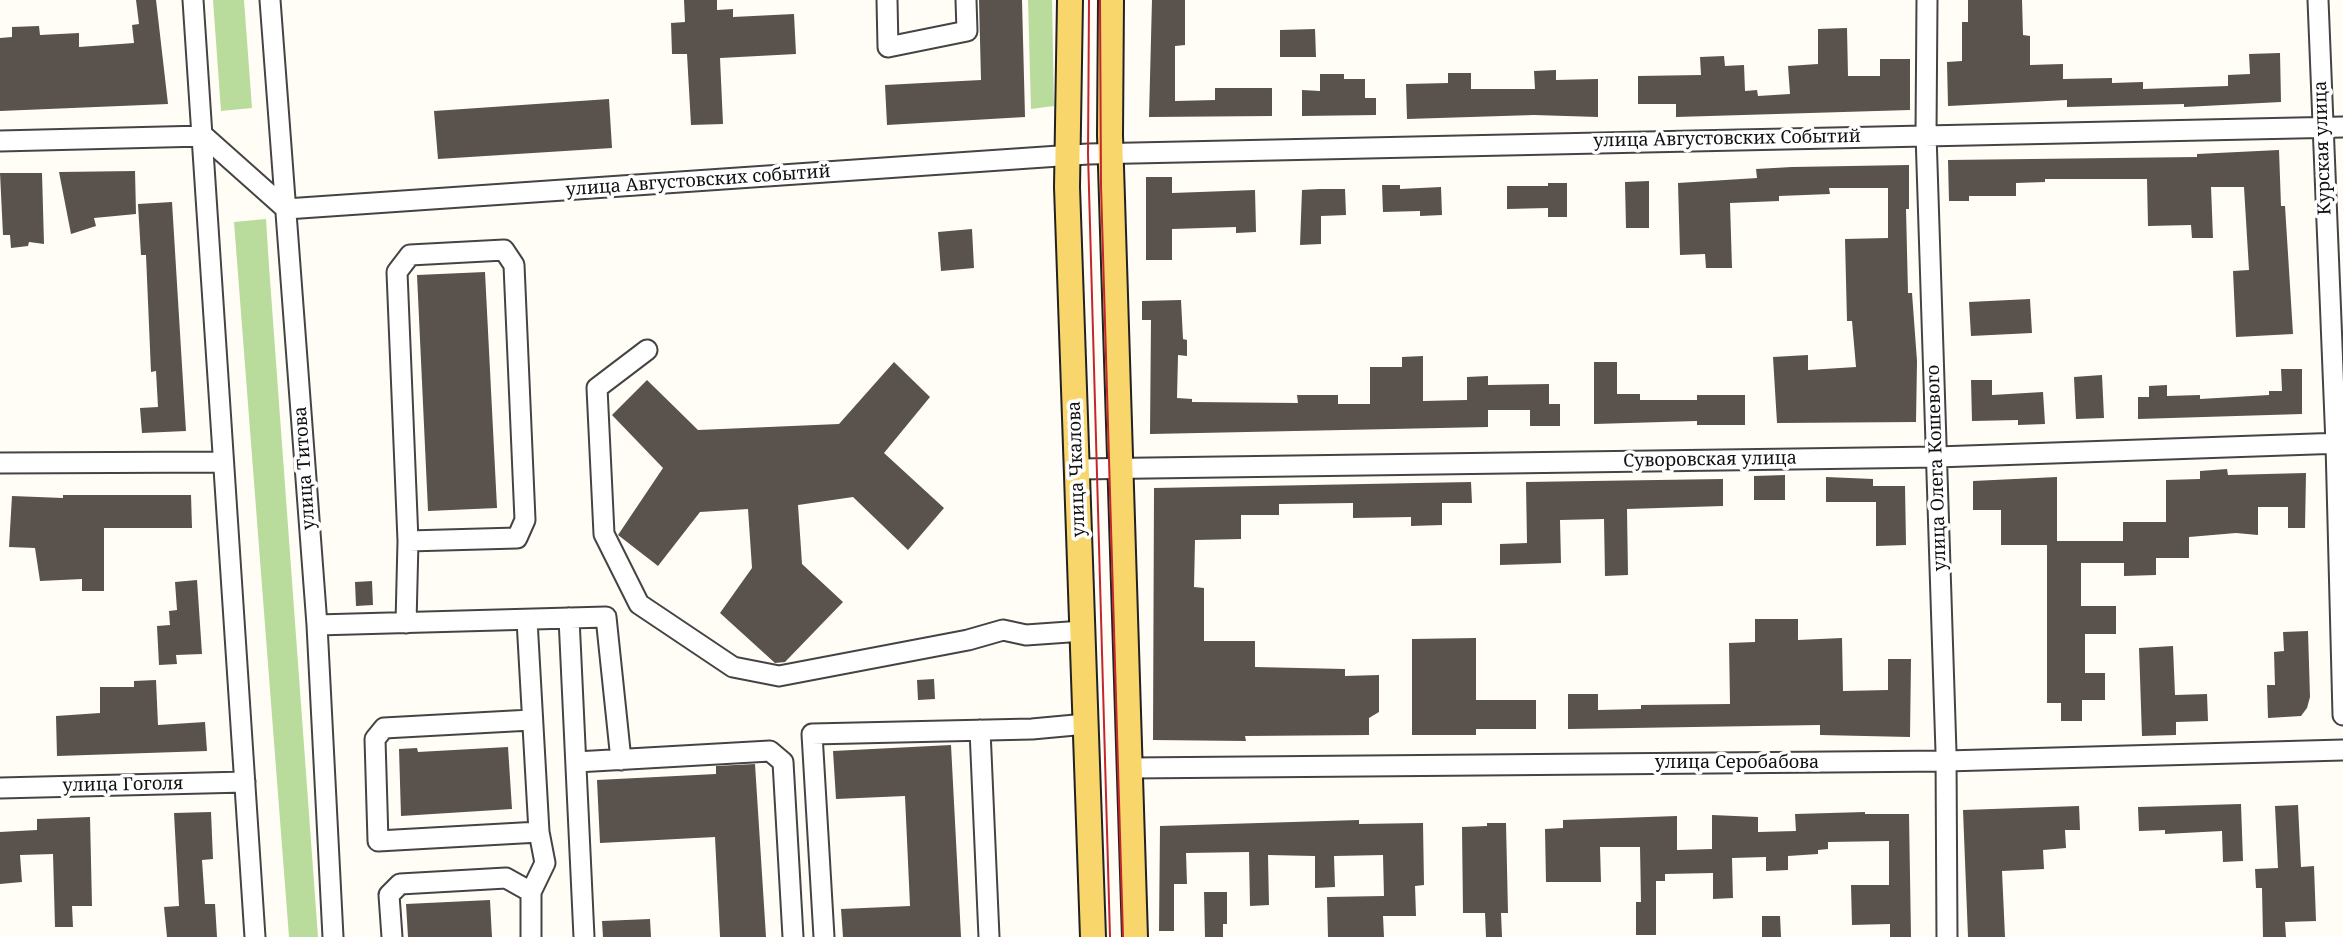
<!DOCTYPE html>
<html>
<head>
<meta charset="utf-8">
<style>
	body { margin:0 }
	canvas { display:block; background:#fffdf5 }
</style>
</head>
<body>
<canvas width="2343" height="937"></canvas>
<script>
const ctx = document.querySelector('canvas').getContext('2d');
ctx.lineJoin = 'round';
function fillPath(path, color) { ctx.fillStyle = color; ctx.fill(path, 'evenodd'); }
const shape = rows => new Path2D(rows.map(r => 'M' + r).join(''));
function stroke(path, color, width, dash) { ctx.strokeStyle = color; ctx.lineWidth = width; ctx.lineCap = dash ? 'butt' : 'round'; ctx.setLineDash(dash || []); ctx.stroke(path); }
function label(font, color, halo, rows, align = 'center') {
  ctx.font = font + ' "Noto Serif",serif'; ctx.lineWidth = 7; ctx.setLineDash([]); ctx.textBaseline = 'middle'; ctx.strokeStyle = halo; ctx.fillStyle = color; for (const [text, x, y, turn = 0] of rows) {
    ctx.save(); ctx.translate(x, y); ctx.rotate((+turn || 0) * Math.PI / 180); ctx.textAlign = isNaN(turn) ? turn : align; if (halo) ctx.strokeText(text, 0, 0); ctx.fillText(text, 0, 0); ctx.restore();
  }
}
fillPath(shape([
	[213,0,244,0,252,108,221,111],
	[1028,0,1052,0,1054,106,1031,109],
	[266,219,269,266,318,937,289,937,234,222]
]), '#b9dc9c');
fillPath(shape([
	[136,0,156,0,168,104,0,111,0,38,12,37,12,27,39,26,40,35,79,33,79,47,134,43,132,25,139,24],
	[684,0,717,0,717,10,733,9,733,17,794,14,796,54,720,58,723,124,691,125,687,54,672,54,671,23,685,22],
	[979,0,1022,0,1025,117,887,125,885,85,981,80],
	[1152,0,1185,0,1185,45,1175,46,1175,101,1215,100,1215,88,1272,88,1272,116,1149,117],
	[1968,0,2022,0,2023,35,2030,36,2030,65,2063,64,2063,79,2112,78,2112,83,2143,82,2143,89,2228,86,2228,75,2250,74,2249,54,2280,53,2281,102,2184,107,2184,104,2067,107,2067,100,1948,106,1947,62,1962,61,1962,22,1968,22],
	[1847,28,1848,76,1880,76,1880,59,1910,59,1910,110,1676,117,1676,104,1638,104,1638,76,1701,75,1700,57,1724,56,1725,66,1744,65,1745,91,1757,90,1758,96,1790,94,1788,66,1818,64,1818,29],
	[1315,29,1316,57,1280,57,1280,30],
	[1556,70,1556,80,1598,79,1598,117,1534,115,1407,119,1406,84,1448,83,1448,73,1471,73,1471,89,1535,89,1534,71],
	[1320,74,1344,74,1344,79,1365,79,1365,98,1376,98,1376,115,1302,116,1302,90,1320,91],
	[609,99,612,148,438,159,434,111],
	[2279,150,2281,206,2285,206,2293,334,2236,337,2233,271,2249,270,2244,187,2211,187,2213,238,2192,238,2191,225,2148,226,2147,179,2045,179,2045,182,2016,183,2016,196,1969,196,1969,201,1949,201,1948,160,2197,157,2197,154],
	[1909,165,1909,209,1906,209,1908,293,1912,293,1917,361,1916,422,1777,423,1773,357,1808,355,1808,370,1856,367,1852,321,1847,321,1845,239,1888,238,1888,188,1829,188,1830,194,1779,196,1779,201,1730,203,1732,268,1706,268,1705,254,1680,255,1678,183,1757,178,1756,169,1792,167],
	[135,171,136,214,94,218,96,226,71,234,59,172],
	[0,173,42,173,44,244,29,242,28,246,11,248,10,235,3,235],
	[1146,177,1172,177,1172,193,1255,190,1256,232,1236,233,1236,227,1172,229,1172,260,1146,260],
	[1649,181,1649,228,1626,228,1625,182],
	[1548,183,1567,183,1567,217,1548,217,1548,208,1507,209,1507,186,1548,186],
	[1382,185,1400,185,1400,189,1441,187,1442,215,1420,216,1420,211,1383,212],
	[1320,189,1345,189,1346,215,1321,216,1321,244,1300,245,1302,190],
	[172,202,186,431,142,433,140,408,158,407,156,371,151,372,146,255,141,255,138,204],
	[972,229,974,268,941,271,938,232],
	[485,272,497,508,428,511,417,275],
	[2030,299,2032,333,1971,336,1969,302],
	[1181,300,1183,339,1187,340,1187,356,1178,355,1177,398,1192,399,1192,402,1298,403,1297,395,1338,395,1338,404,1370,404,1370,367,1402,367,1402,357,1423,356,1423,401,1467,400,1467,377,1488,376,1488,385,1549,384,1549,404,1560,404,1560,426,1530,426,1530,410,1488,410,1488,427,1150,434,1151,320,1142,320,1142,301],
	[894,362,930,397,884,453,944,508,908,550,853,497,798,505,802,564,843,602,785,662,775,663,720,613,752,568,748,509,700,512,658,566,618,535,663,468,612,415,647,380,698,430,839,424],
	[1594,362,1617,362,1617,394,1640,394,1640,400,1697,400,1697,395,1745,395,1745,425,1697,425,1697,421,1594,424],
	[2281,369,2302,369,2302,414,2138,419,2138,397,2149,397,2149,386,2167,385,2167,396,2200,395,2200,399,2269,395,2269,391,2282,391],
	[2102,375,2104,418,2076,419,2074,377],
	[1971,380,1992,380,1992,395,2043,392,2045,424,2018,425,2018,420,1972,421],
	[2227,469,2228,475,2306,473,2305,528,2288,528,2288,507,2258,507,2258,535,2236,533,2189,537,2189,558,2156,558,2156,575,2124,576,2124,563,2081,563,2081,606,2116,606,2116,634,2085,634,2085,673,2105,673,2105,700,2082,700,2082,721,2061,721,2061,703,2047,703,2047,545,2001,545,2001,510,1973,510,1973,481,2057,477,2057,541,2123,541,2123,522,2166,522,2166,480,2200,479,2200,471],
	[1785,475,1785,500,1754,500,1754,476],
	[1826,477,1873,479,1873,486,1905,486,1906,545,1876,546,1876,502,1826,502],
	[1723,479,1723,506,1627,509,1628,575,1605,576,1604,519,1560,520,1561,563,1500,565,1500,544,1527,543,1526,482],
	[1471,482,1472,503,1442,503,1442,525,1411,526,1411,517,1353,518,1353,503,1279,504,1279,515,1241,515,1241,539,1195,540,1194,587,1204,588,1204,641,1255,641,1255,667,1345,669,1345,676,1379,675,1379,712,1369,718,1369,735,1245,736,1246,741,1153,740,1154,488],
	[63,495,191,495,192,528,104,528,104,591,82,591,82,579,40,581,35,548,9,547,12,496,63,498],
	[197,580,202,654,176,655,177,664,159,665,157,626,170,625,169,611,177,610,175,582],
	[372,581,373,605,356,606,355,582],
	[1755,619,1798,619,1798,640,1842,638,1843,691,1888,690,1888,659,1911,659,1910,737,1820,735,1820,725,1568,729,1568,694,1598,694,1598,710,1641,709,1641,705,1730,704,1729,643,1755,642],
	[2308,631,2310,697,2307,708,2301,716,2268,718,2267,685,2275,685,2274,652,2284,651,2283,632],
	[1476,638,1476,700,1536,700,1536,729,1476,729,1476,735,1412,735,1412,639],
	[2173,646,2175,695,2207,694,2208,721,2176,722,2176,735,2142,736,2139,648],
	[934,679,935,699,918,700,917,680],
	[156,680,158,725,205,722,207,751,57,756,56,716,100,713,100,687,134,687,134,681],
	[951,745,961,937,843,937,841,909,910,906,905,796,836,799,833,751],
	[508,747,512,809,401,816,399,749,417,748,418,752],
	[755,764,766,937,720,937,715,837,600,843,597,780,716,774,716,766],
	[2241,804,2243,861,2223,862,2222,831,2165,834,2165,830,2139,831,2138,807],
	[2298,805,2301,867,2314,866,2316,921,2285,922,2286,937,2263,937,2262,888,2256,888,2255,869,2278,868,2275,806],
	[2079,806,2080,830,2065,830,2066,848,2043,850,2044,869,2002,871,2005,937,1968,937,1963,810],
	[211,812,213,859,202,860,205,904,215,904,217,937,167,937,164,907,179,906,174,813],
	[1865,812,1865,814,1909,814,1911,937,1890,937,1890,924,1852,925,1851,885,1889,885,1889,841,1828,842,1828,849,1818,850,1818,854,1788,856,1788,870,1766,871,1766,857,1732,858,1733,898,1713,899,1713,873,1665,874,1665,881,1656,881,1656,935,1636,935,1636,902,1641,902,1640,847,1600,847,1601,882,1546,882,1545,829,1563,828,1563,820,1677,816,1677,850,1712,849,1712,815,1758,817,1758,832,1796,831,1795,814],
	[90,817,92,906,72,906,73,927,55,927,53,854,20,855,22,882,0,884,0,832,37,830,37,819],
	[1359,820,1359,824,1423,823,1424,885,1415,886,1416,916,1383,916,1384,937,1328,937,1327,897,1384,896,1383,855,1334,856,1335,887,1315,888,1315,856,1268,855,1269,905,1250,906,1249,852,1186,853,1187,884,1174,884,1174,931,1159,931,1160,826],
	[1487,823,1506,823,1508,913,1501,913,1502,937,1486,937,1485,913,1463,913,1462,827,1487,826],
	[1204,892,1227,892,1227,924,1223,924,1223,937,1205,937],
	[490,900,492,937,408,937,406,904],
	[1762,916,1780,916,1781,937,1762,937],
	[650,919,651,937,603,937,602,921]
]), '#5a524d');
const minor = shape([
	[193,0,255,937],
	[270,0,317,625,333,937],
	[887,0,888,47,967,31,966,0],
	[1927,0,1926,134,1946,752,1947,937],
	[2318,0,2336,444,2343,715],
	[0,141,204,136,286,209,1088,154,2343,127],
	[647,350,597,388,604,534,639,604,733,667,779,676,968,640,1003,630,1026,635,1083,631],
	[0,463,223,462],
	[1078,469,1937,457,2343,443],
	[569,618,584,937],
	[527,620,539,832,545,863,531,892,531,937],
	[406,623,408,541,397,272,410,255,504,250,514,265,525,520,517,538,408,541],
	[317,625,606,617,621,760],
	[531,720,384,728,375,739,378,841,539,832],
	[980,730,989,937],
	[576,762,770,751,783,762,793,937],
	[1130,768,1946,761,2343,750],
	[0,788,245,782],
	[392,937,389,895,400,884,506,878,531,892],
	[824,937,812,734,1032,729,1086,724]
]);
const major = shape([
	[1070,0,1067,187,1093,937],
	[1111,0,1110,135,1135,937]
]);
stroke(minor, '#444', 23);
stroke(major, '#222', 28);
stroke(minor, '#fff', 19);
stroke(major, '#f9d66b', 24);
stroke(shape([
	[1089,0,1088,154,1110,937],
	[1100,0,1101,186,1123,937]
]), '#c4262e', 2);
label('18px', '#111', '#fff', [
	["улица Августовских Событий",1727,139,-1],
	["Курская улица",2323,148,-92],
	["улица Августовских событий",698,181,-4],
	["Суворовская улица",1710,460,-1],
	["улица Титова",305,468,-94],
	["улица Олега Кошевого",1937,468,-92],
	["улица Чкалова",1077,469,-92],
	["улица Серобабова",1737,763],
	["улица Гоголя",123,785,-1]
]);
</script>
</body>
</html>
